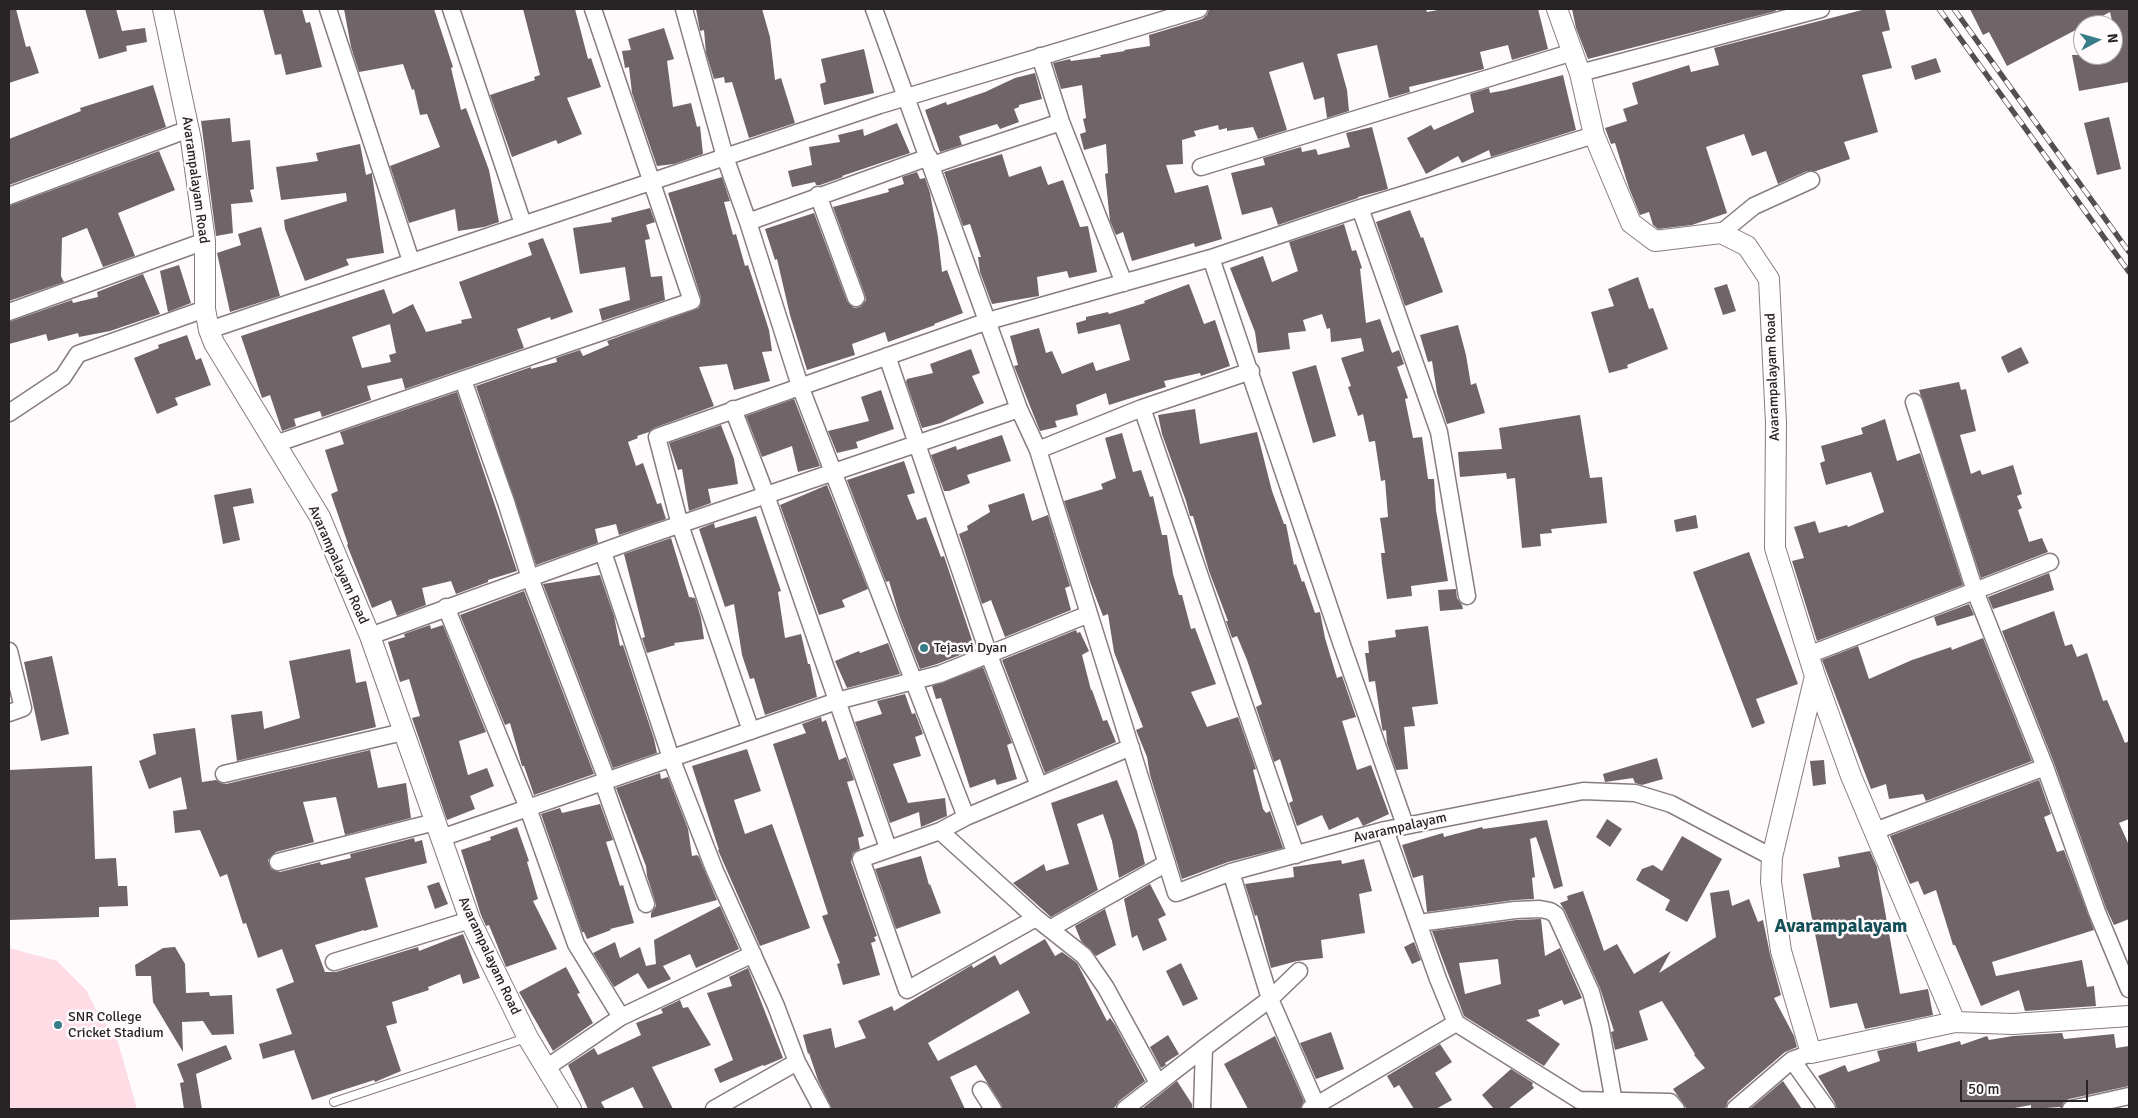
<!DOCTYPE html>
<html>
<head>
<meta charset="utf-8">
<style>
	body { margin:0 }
	#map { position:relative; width:2138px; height:1118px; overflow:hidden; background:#fffafb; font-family:Signika,sans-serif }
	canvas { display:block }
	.frame { position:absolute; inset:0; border:10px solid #282425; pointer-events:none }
	.north { position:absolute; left:2073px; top:15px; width:50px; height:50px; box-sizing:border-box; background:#fffafb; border:1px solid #a9a4a5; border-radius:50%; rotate:84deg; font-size:14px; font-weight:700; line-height:20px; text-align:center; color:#282425 }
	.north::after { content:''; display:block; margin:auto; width:18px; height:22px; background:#367d87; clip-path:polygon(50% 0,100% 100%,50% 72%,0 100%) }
	.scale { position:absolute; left:1960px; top:1080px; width:128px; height:22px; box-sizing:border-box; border:2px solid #282425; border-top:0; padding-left:6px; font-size:15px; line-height:18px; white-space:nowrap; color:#282425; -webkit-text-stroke:4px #fffafb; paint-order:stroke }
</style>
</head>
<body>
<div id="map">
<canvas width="2138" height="1118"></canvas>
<div class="frame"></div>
<div class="north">N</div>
<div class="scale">50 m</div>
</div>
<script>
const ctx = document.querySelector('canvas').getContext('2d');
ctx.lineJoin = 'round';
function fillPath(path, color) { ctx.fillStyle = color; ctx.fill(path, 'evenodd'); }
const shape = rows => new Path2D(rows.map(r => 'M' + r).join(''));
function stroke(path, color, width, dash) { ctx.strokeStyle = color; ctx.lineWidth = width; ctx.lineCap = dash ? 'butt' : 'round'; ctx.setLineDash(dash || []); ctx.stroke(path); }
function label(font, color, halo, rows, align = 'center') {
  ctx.font = font + ' Signika,sans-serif'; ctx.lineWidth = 5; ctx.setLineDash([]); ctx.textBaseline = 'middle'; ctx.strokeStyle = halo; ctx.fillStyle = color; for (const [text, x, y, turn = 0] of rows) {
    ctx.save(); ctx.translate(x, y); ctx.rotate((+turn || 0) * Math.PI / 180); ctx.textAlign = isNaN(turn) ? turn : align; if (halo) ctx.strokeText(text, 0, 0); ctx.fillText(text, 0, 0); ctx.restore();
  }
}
fillPath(shape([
	[9,948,57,961,86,990,95,1008,118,1042,137,1109,9,1109]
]), '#fddce5');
fillPath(shape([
	[9,9,16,9,26,47,30,46,39,73,9,83],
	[85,9,116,9,122,31,145,28,147,42,126,46,127,51,99,59],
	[263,9,302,9,306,23,310,22,322,67,286,75,281,54,275,55],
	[344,9,434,9,453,67,451,68,461,110,466,108,489,170,499,222,484,227,458,231,455,209,409,223,390,166,440,147,427,114,420,115,414,89,412,90,403,64,359,72,351,47],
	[523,9,575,9,588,59,591,58,601,87,567,98,582,134,558,144,556,140,512,157,490,95,535,80,534,77,540,75],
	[696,9,762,9,770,37,775,80,781,78,795,123,749,138,732,82,725,83,724,77,714,79,706,53,704,30,700,31],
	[1209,9,1426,9,1427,12,1443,9,1538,9,1548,49,1512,60,1508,45,1480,52,1484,69,1409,87,1410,92,1389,98,1377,45,1337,54,1347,90,1349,111,1327,118,1324,97,1314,100,1303,62,1269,72,1287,130,1258,139,1253,127,1227,131,1227,128,1219,130,1218,125,1194,131,1196,136,1182,140,1183,164,1166,165,1175,193,1208,185,1222,239,1195,247,1194,243,1132,261,1123,232,1116,235,1110,221,1105,174,1108,173,1106,144,1084,150,1080,134,1086,132,1083,119,1086,118,1082,85,1061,89,1053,63,1070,59,1071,61,1101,57,1100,55,1125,51,1124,50,1150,46,1149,35,1202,19,1207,15],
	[1572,9,1775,9,1776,11,1588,59,1576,28],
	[1866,9,1885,9,1890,30,1882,32,1892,68,1862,75,1878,132,1844,142,1850,159,1816,171,1807,171,1778,184,1766,151,1752,156,1744,134,1706,147,1727,213,1692,225,1658,229,1653,225,1649,212,1640,215,1629,188,1615,143,1611,144,1605,128,1627,121,1623,109,1638,104,1632,83,1689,65,1691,72,1719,65,1714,48],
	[1970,9,2129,9,2129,82,2079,91,2072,55,2113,55,2113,25,2110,12,2007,66,1989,32,1983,35],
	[664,28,674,59,667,61,673,107,691,103,697,127,700,126,703,154,674,164,657,166,632,93,629,67,625,68,622,51,631,50,628,39],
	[864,49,874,93,824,105,820,84,826,82,821,59],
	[1936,58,1941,72,1915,80,1911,66],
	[1035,73,1042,99,1019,105,1019,107,1014,109,1019,122,1000,129,997,124,959,136,962,145,940,152,925,110,946,102,947,105,985,92,1015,78],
	[1563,75,1576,130,1491,157,1489,150,1462,163,1458,156,1426,174,1407,138,1431,125,1434,130,1474,112,1470,94,1489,88,1490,93,1506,90],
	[153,85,166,127,9,185,9,139,81,111,80,108],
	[2109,117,2121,169,2097,175,2084,123],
	[230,118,232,142,250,140,254,189,250,190,253,202,231,204,233,233,216,236,201,121],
	[897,123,910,153,842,176,843,177,820,185,816,185,815,182,792,187,788,171,812,165,809,147,840,142,838,135,863,129,864,136],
	[1372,127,1388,189,1358,197,1358,198,1278,225,1272,207,1242,215,1231,173,1265,165,1263,158,1301,147,1302,152,1316,149,1318,155,1350,147,1346,133],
	[360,144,366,175,372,173,372,175,384,253,346,259,349,265,305,281,285,229,284,220,347,201,346,193,281,200,276,167,318,161,316,153],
	[159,151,175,190,118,213,135,256,103,267,87,228,62,238,61,276,64,282,9,301,9,206],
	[1002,154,1009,177,1041,166,1048,185,1063,180,1080,227,1088,226,1097,272,1069,278,1067,271,1037,277,1039,296,992,304,980,272,978,257,981,257,970,224,963,226,944,172],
	[917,172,920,179,925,178,930,193,938,237,942,272,947,270,963,313,934,324,935,325,888,342,885,332,852,344,855,355,807,370,790,315,777,259,775,260,765,229,814,213,847,301,854,308,860,307,866,300,865,295,833,207,889,192,888,189,904,184,902,177],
	[722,177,730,201,724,202,733,235,736,234,745,266,748,265,769,330,772,351,762,352,770,381,734,390,727,364,699,367,714,406,654,428,649,432,637,436,638,438,628,442,636,466,643,463,657,504,661,503,666,519,619,535,616,524,595,529,598,543,536,565,476,386,531,367,531,369,557,362,556,358,580,350,583,356,609,345,607,341,699,308,701,298,668,193],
	[650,208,655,222,646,225,650,239,645,240,651,277,662,276,665,300,602,321,599,309,630,300,625,267,580,274,573,228,612,222,611,218],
	[1410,210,1421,238,1423,237,1443,292,1405,306,1376,222],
	[1344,224,1352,251,1356,250,1362,268,1360,269,1366,323,1380,319,1392,353,1399,350,1404,364,1397,367,1408,398,1405,399,1413,438,1422,437,1428,479,1434,479,1436,510,1448,581,1411,586,1412,596,1387,599,1382,564,1381,553,1385,553,1380,518,1388,517,1385,480,1381,481,1375,441,1369,442,1363,414,1358,416,1348,387,1351,386,1341,358,1364,351,1361,338,1331,342,1330,328,1327,329,1322,314,1303,320,1306,331,1288,333,1290,349,1258,353,1255,332,1230,268,1263,256,1272,282,1298,271,1289,242],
	[261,227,280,296,230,312,217,253,241,245,238,234],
	[543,238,573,312,551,320,550,317,517,329,524,348,405,389,402,378,367,386,371,400,322,417,320,411,294,419,296,426,282,431,270,395,262,398,241,336,384,289,393,314,413,304,426,332,462,323,461,320,472,318,459,282,532,255,528,243],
	[390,324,396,353,389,355,391,362,362,368,352,337],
	[179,265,191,303,168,312,160,271],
	[143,274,160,314,110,331,79,337,78,333,48,341,46,334,9,344,9,322,72,300,73,303,98,297,97,292],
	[1638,277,1649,309,1653,308,1668,349,1627,365,1628,368,1609,373,1591,312,1614,306,1608,289],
	[1189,284,1204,324,1215,320,1230,366,1201,376,1200,373,1164,381,1166,387,1109,405,1106,393,1076,405,1078,415,1055,421,1057,427,1040,431,1014,366,1018,365,1010,336,1039,328,1046,353,1052,351,1062,374,1093,362,1096,371,1130,360,1120,324,1078,334,1076,323,1086,320,1086,317,1108,312,1109,314,1145,303,1144,301],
	[1727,284,1736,311,1723,315,1714,288],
	[1458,325,1466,355,1471,385,1476,383,1485,413,1447,424,1437,393,1432,361,1428,362,1420,335],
	[187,335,196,360,201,358,211,385,175,398,178,405,157,414,134,358,159,348,158,345],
	[2021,347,2029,363,2008,373,2001,357],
	[971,349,980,373,972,376,984,403,941,423,922,428,906,382,907,379,933,373,930,364],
	[1316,365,1336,436,1313,443,1292,372],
	[1959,382,1961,390,1966,389,1976,431,1960,435,1971,474,1980,470,1982,475,2013,465,2022,494,2017,496,2022,508,2018,510,2029,542,2042,538,2048,552,1981,578,1919,390],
	[881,390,894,429,856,442,858,448,837,453,828,431,869,421,861,397],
	[457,392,517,571,488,580,488,582,456,594,451,581,422,588,426,605,397,616,391,600,372,608,347,545,348,544,331,494,338,491,325,450,344,444,340,432],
	[794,399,820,466,798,472,792,446,762,457,746,416],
	[1195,409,1200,444,1257,432,1272,491,1284,524,1286,524,1294,565,1296,564,1302,582,1304,581,1315,613,1320,612,1325,638,1337,678,1342,676,1356,717,1342,721,1357,770,1371,765,1389,814,1363,826,1358,817,1329,830,1322,815,1297,826,1289,803,1293,801,1280,759,1274,762,1256,707,1262,704,1247,660,1237,636,1232,638,1226,621,1228,621,1209,571,1193,516,1190,516,1186,501,1162,434,1158,415],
	[1580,415,1590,478,1602,477,1607,523,1551,529,1552,533,1540,534,1541,546,1522,548,1515,478,1507,479,1506,473,1460,477,1458,452,1502,449,1499,428],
	[1885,419,1897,461,1920,453,1963,585,1817,641,1792,561,1804,558,1794,527,1815,521,1819,533,1847,525,1848,527,1884,512,1871,472,1826,485,1820,463,1825,461,1821,446,1863,434,1861,428],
	[721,425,734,459,738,484,708,489,711,503,689,511,682,469,678,470,669,443],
	[1122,433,1133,472,1141,470,1150,497,1153,496,1162,535,1167,535,1173,574,1179,595,1182,595,1191,629,1195,628,1216,684,1191,692,1207,727,1238,717,1256,769,1253,770,1263,809,1266,813,1270,811,1283,848,1228,862,1182,879,1150,775,1147,757,1136,730,1143,727,1114,652,1108,614,1103,616,1090,582,1064,501,1103,489,1101,484,1116,478,1105,438],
	[1002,435,1011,461,967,475,970,483,949,491,944,491,931,455,956,446,957,450],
	[904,461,915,493,907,495,917,520,926,517,941,557,944,556,975,649,937,664,920,669,899,615,889,581,886,582,847,480],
	[827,485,868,589,842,600,845,607,819,615,780,505],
	[251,488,254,503,233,507,240,540,223,544,214,495],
	[1024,493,1032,521,1048,515,1070,586,1065,588,1071,610,1005,637,991,600,982,604,959,534,968,530,967,526,990,512,988,505],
	[1696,515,1698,528,1676,532,1674,520],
	[756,516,781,591,778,592,785,638,801,634,808,664,810,664,817,697,765,715,754,678,750,679,742,655,734,604,725,607,699,529,714,523,715,528],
	[671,538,689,597,695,598,701,618,704,639,674,643,675,645,647,653,642,638,645,637,624,554],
	[1749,552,1798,684,1756,699,1765,723,1752,728,1693,572],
	[2049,573,2054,590,1993,609,1988,597],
	[600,575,614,616,620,646,623,645,654,739,657,753,613,768,543,584],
	[1456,589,1457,598,1462,605,1463,609,1440,611,1438,590],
	[524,591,594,774,534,795,524,766,522,766,510,723,505,725,460,615],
	[1969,604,1974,615,1937,626,1934,617],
	[2054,611,2065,646,2072,644,2077,657,2087,653,2103,701,2107,700,2125,743,2129,741,2129,819,2119,823,2129,845,2129,919,2114,925,2106,908,2054,763,2002,631],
	[430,625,431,629,443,625,486,732,459,741,468,775,487,768,494,786,470,796,475,809,447,820,412,718,420,716,409,679,400,682,388,642,405,637,404,634],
	[1428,626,1438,704,1412,707,1415,726,1404,727,1408,769,1396,770,1387,743,1386,730,1383,731,1382,728,1375,681,1369,682,1365,653,1369,653,1368,641,1396,637,1395,630],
	[1076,630,1077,633,1080,632,1089,651,1082,655,1091,690,1092,690,1103,721,1107,720,1116,742,1045,773,1002,660],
	[1983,638,2032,761,1926,801,1923,794,1889,799,1886,784,1871,789,1822,660,1858,646,1869,679,1912,660,1951,647,1952,650],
	[888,643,900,674,847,688,835,661,859,651,860,653],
	[350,649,356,683,366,681,376,727,237,761,231,715,262,711,264,729,300,718,289,661],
	[52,656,69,734,41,741,24,662],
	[983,667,1012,743,1007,745,1017,779,997,785,995,779,970,788,941,698,936,699,932,686],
	[905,694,912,714,915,713,923,734,915,737,921,756,893,764,908,803,945,798,947,816,921,827,919,812,890,823,855,722,882,714,877,701],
	[821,717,822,722,826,720,839,760,846,757,854,780,847,782,864,836,858,838,860,849,853,853,851,862,877,936,874,937,876,941,871,943,880,975,843,985,837,964,840,963,822,916,828,914,773,744,806,733,802,724],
	[195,728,202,782,216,780,221,783,226,784,370,750,378,788,406,783,411,818,345,835,336,797,303,802,314,842,276,852,268,860,271,869,280,872,320,862,321,865,351,858,350,854,414,838,415,842,422,840,427,863,365,878,378,927,364,931,364,930,315,945,325,972,336,972,418,947,419,951,463,934,480,978,463,984,460,974,428,987,429,990,392,1002,397,1023,386,1026,401,1071,375,1082,374,1080,312,1100,294,1050,263,1059,259,1044,292,1034,276,989,294,982,282,949,258,958,246,923,243,924,227,874,220,877,200,830,175,833,173,811,187,809,181,777,149,789,139,761,156,754,153,734],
	[747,749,761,791,734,800,745,834,772,824,810,928,760,946,718,850,719,850,692,766],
	[1657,758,1663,779,1642,785,1635,783,1633,778,1605,782,1603,774],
	[1824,760,1826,784,1813,786,1810,761],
	[92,766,95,859,116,858,118,886,127,886,128,906,99,907,99,917,9,920,9,770],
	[660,773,661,779,668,777,688,829,692,856,697,855,699,857,717,900,651,918,651,913,656,906,655,901,647,876,646,866,616,788],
	[1117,780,1137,831,1145,864,1119,878,1112,841,1103,814,1077,824,1098,890,1051,917,1013,883,1044,864,1046,871,1069,864,1051,803],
	[2039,780,2051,814,2044,817,2057,852,2064,850,2094,930,1992,962,1996,976,2082,960,2087,987,2094,986,2096,1006,2025,1011,2019,990,1981,1006,1955,945,1953,945,1936,890,1924,895,1918,881,1910,884,1890,836],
	[600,804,613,840,606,842,620,886,623,885,634,923,610,929,611,930,587,939,584,932,582,932,541,814,560,808,562,813],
	[1607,819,1622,829,1610,847,1596,837],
	[1547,820,1563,886,1554,889,1536,837,1530,839,1535,877,1532,878,1534,899,1514,900,1427,912,1423,875,1413,878,1402,845,1443,833,1444,837,1482,827,1483,829],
	[517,827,529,861,527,862,538,899,533,901,557,949,506,967,489,925,486,926,481,915,461,850,491,840,490,837],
	[1682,836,1722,859,1687,922,1665,910,1670,900,1636,880,1642,869,1653,865,1662,871],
	[1870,851,1877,867,1900,994,1928,989,1933,1015,1865,1029,1857,1003,1830,1008,1803,874,1840,867,1838,857],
	[921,856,929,885,930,884,941,913,896,929,875,869],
	[1364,859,1372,891,1359,894,1365,933,1321,940,1323,958,1297,961,1271,968,1257,915,1255,916,1245,884,1294,877,1293,867,1341,860,1342,864],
	[439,882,448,904,435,909,427,886],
	[1150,884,1166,915,1158,919,1167,940,1143,951,1137,935,1132,938,1124,899],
	[1729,890,1732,906,1749,899,1758,922,1763,920,1770,954,1781,995,1774,998,1794,1036,1797,1047,1785,1052,1728,1101,1725,1109,1687,1109,1673,1089,1705,1068,1694,1055,1695,1054,1662,1001,1639,1011,1648,1040,1615,1050,1611,1032,1614,1031,1600,988,1565,911,1560,903,1568,900,1567,896,1583,891,1604,951,1617,944,1634,974,1671,951,1659,973,1716,937,1710,893],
	[720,906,739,949,696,968,690,954,663,966,671,979,648,989,638,973,614,987,593,953,615,942,620,958,640,947,646,966,656,964,654,940],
	[1105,909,1116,945,1096,956,1081,941,1075,926],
	[1541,919,1545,956,1560,948,1582,998,1564,1005,1562,1000,1538,1010,1540,1016,1526,1020,1560,1044,1544,1066,1464,1016,1432,931,1516,920],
	[1498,959,1501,984,1465,994,1459,963],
	[1045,939,1055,956,1062,952,1077,963,1107,1021,1110,1018,1115,1025,1145,1081,1119,1101,1115,1107,1112,1109,1003,1109,1001,1104,976,1065,950,1077,965,1109,832,1109,818,1080,809,1053,808,1054,803,1035,831,1028,835,1048,866,1038,858,1021,892,1006,894,1011,972,965,973,968,995,955,1000,965],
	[1018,990,1030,1013,938,1061,928,1043],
	[1414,942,1421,960,1412,964,1404,947],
	[175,947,185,964,186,993,209,992,210,996,232,995,234,1034,212,1035,203,1021,182,1022,183,1052,153,1002,151,976,136,976,135,965,163,948],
	[1181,963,1198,999,1183,1006,1166,971],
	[566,967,580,993,577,994,593,1023,553,1051,519,992],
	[748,968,783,1058,764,1066,763,1065,720,1083,714,1069,733,1060,707,993,732,986,729,977],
	[680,1000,683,1008,688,1007,711,1045,652,1067,673,1109,644,1109,633,1087,601,1102,605,1109,588,1109,568,1065,594,1048,598,1055,641,1035,636,1023,663,1013,661,1009],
	[1331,1032,1344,1069,1316,1079,1300,1043],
	[2062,1033,2064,1039,2114,1034,2116,1048,2129,1046,2129,1086,2069,1099,2064,1102,2061,1109,2060,1107,2031,1109,2031,1105,2009,1109,1837,1109,1835,1103,1818,1076,1845,1065,1848,1072,1880,1061,1877,1051,1916,1042,1918,1052,1960,1041,1961,1045,1987,1036,1989,1040,2013,1036],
	[1168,1035,1179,1054,1165,1063,1166,1065,1161,1068,1150,1047],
	[1275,1036,1304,1101,1300,1109,1248,1109,1224,1064],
	[1440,1044,1452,1062,1435,1073,1452,1100,1436,1109,1414,1109,1399,1085,1394,1088,1387,1076],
	[226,1045,232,1059,196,1074,202,1109,184,1109,180,1083,184,1082,177,1064],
	[1511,1069,1533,1083,1532,1085,1534,1088,1508,1109,1494,1109,1482,1095],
	[1177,1081,1192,1104,1192,1109,1144,1109,1143,1108],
	[1783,1081,1802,1109,1750,1109]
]), '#6f6467');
const service = shape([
	[334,1102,526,1038]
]);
const minor = shape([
	[328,9,411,261],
	[451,9,523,224],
	[684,9,725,157,748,222,800,386,966,817],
	[874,9,1019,409],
	[1040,56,1061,122,1124,283],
	[1580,73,1821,9],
	[932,165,1061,122],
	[1201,167,1573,52],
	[818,195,856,298],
	[9,196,189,129],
	[1360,208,1439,432,1467,596],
	[748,222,929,157],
	[1721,233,1754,206,1811,180],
	[9,312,205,241],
	[209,330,880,105,1199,9],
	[887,356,989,655,1039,786],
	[1251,371,1142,408,1296,855],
	[463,380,506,502,530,578,607,780],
	[1914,402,1975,591,2045,767,2097,912,2129,989],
	[733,409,766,495,888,848],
	[9,413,63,377,78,354,205,309],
	[275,444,692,301,593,9],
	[1038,450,1142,408],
	[603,552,671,758,715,871,776,1006,797,1062,822,1109],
	[446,607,528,808,576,944,621,1017],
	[370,636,640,538,1019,409,1038,450,1176,893,1231,872],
	[9,651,23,708,9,713],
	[1808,655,2050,562],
	[751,731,680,525,657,437,988,321,1211,258],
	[1131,747,966,817,940,831,1036,918,1084,956,1106,988,1158,1083],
	[224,774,403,732],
	[603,782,646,904],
	[1405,825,1342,645,1211,258,1360,208,1594,135],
	[1385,830,1438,979,1456,1023,1579,1100,1670,1102,1676,1109],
	[940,831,861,859,907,990,1036,918],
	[1875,831,2045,767],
	[441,838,837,701,940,674,1089,614],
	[278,862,435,822],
	[1419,923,1515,910,1540,909,1550,911,1556,915,1591,992,1600,1025,1614,1102],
	[1051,928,1167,863],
	[334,962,470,920],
	[1299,971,1270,999,1318,1109],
	[1792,1060,1827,1109],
	[546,1068,621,1017,753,954],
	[981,1090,993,1109],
	[714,1109,797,1062],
	[1125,1109,1204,1048],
	[1202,1109,1204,1048,1270,999,1231,872,1385,830,1583,791,1635,793,1671,804,1772,857],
	[1310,1109,1456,1023],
	[1735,1109,1792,1060,1811,1053],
	[2071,1109,2129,1096]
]);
const tertiary = shape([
	[163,9,191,140,205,241,205,309,209,330,214,343,320,517,370,636,470,920,528,1038,571,1109],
	[1557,9,1580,73,1594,135,1631,223,1655,241,1721,233,1747,246,1769,279,1776,423,1775,548,1815,676,1772,857,1771,882,1781,951,1811,1053,1955,1022,2013,1024,2129,1016],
	[1815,676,1851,776,1955,1022]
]);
stroke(service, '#877c7f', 10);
stroke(minor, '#877c7f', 19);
stroke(tertiary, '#877c7f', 22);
stroke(service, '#fff', 8);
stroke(minor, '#fff', 16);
stroke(tertiary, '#fff', 20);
const rail = shape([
	[1939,9,2129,272],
	[1954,9,2129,252]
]);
stroke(rail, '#534f50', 5.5);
stroke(rail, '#fffafb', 4, [11]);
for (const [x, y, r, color] of [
	[924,648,5,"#367d87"],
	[58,1025,5,"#367d87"]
]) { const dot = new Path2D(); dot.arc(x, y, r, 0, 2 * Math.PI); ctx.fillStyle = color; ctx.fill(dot); stroke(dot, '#fffafb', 2); }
label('14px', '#282425', '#fffafb', [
	["Avarampalayam Road",195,180,82],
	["Avarampalayam Road",1773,377,-92],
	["Avarampalayam Road",338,565,66],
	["Avarampalayam",1400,828,-13],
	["Avarampalayam Road",489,956,65]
]);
label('14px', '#282425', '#fffafb', [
	["Tejasvi Dyan",934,648],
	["SNR College",68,1017],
	["Cricket Stadium",68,1033]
], 'left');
label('bold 19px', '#144f58', '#fffafb', [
	["Avarampalayam",1841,927]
]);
</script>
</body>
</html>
